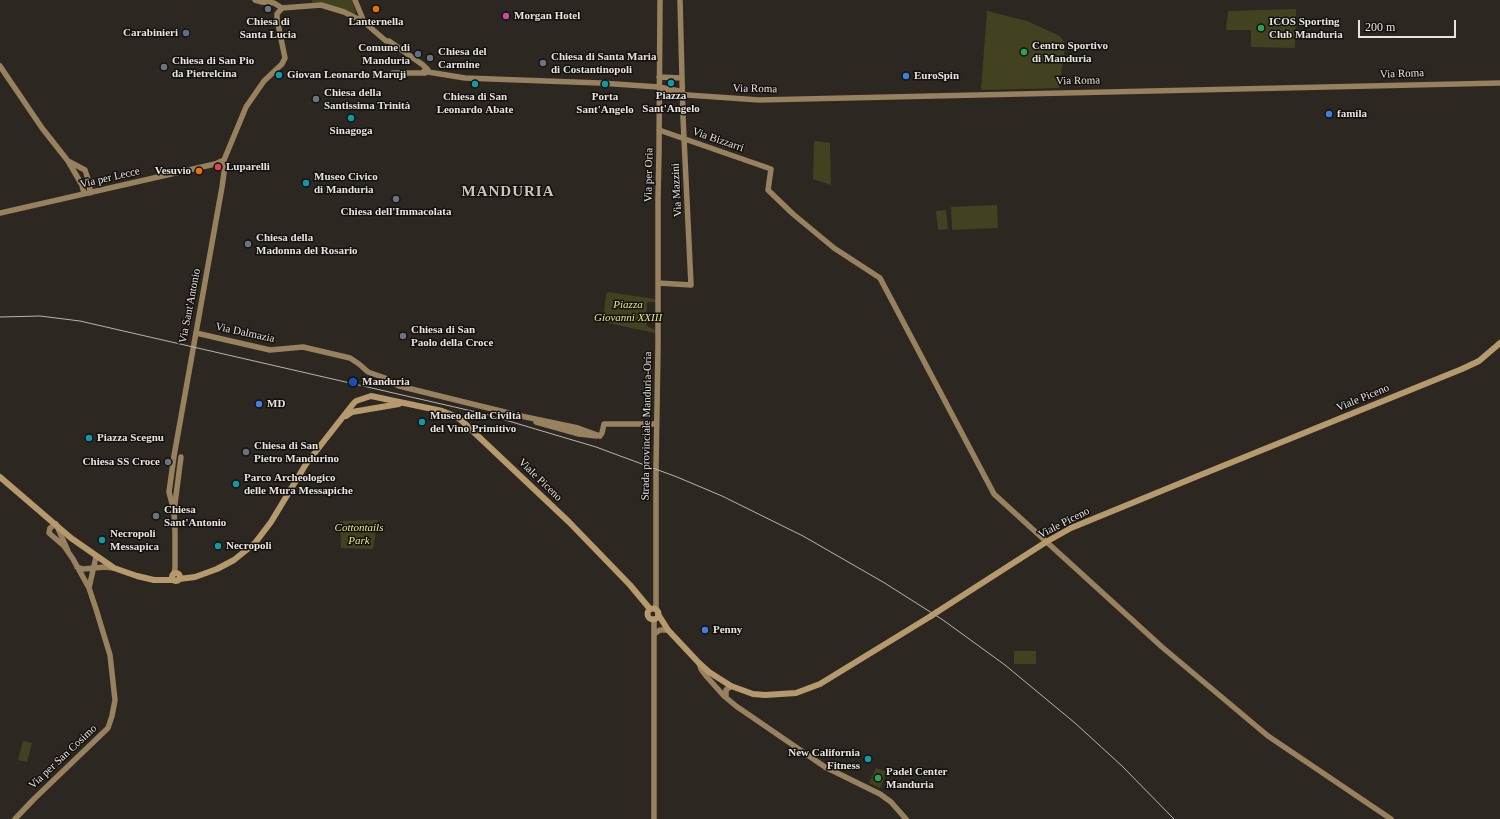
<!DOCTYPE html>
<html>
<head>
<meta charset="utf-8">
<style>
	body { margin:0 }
	#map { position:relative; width:1500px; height:819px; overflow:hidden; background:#2d2721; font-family:Georgia,serif }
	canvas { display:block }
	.scale { position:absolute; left:1358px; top:20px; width:98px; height:18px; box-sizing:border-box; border:2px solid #e7e3df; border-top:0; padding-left:5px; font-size:12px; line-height:14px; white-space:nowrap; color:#e7e3df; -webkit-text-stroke:3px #13110e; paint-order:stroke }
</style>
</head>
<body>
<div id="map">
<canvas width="1500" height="819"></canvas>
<div class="scale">200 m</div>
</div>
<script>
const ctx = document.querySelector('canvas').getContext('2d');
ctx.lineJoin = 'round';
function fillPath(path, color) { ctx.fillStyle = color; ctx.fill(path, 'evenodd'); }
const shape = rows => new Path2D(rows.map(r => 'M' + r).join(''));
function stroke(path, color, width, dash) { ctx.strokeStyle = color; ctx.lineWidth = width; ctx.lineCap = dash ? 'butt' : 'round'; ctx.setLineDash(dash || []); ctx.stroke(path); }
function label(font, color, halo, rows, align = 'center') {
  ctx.font = font + ' Georgia,serif'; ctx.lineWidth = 3; ctx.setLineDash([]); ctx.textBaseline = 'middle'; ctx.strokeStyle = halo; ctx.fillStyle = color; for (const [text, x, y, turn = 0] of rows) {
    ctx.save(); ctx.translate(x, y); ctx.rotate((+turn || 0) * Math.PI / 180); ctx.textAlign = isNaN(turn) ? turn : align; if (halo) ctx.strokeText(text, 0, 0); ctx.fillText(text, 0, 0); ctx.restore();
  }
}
fillPath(shape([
	[312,0,352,0,356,13,354,14,326,4,312,2],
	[1296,9,1295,48,1251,47,1251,30,1226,30,1228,11],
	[987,11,1027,21,1060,36,1064,42,1065,47,1059,88,981,90],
	[814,141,830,143,831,185,813,179],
	[997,205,998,228,952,230,951,207],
	[946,210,948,229,938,230,936,211],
	[608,292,655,299,655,302,648,302,647,304,646,323,648,327,656,330,655,333,603,322,606,295],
	[378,520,373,549,341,548,340,521],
	[1014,651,1036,651,1036,664,1014,664],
	[23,741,32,743,27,762,18,760],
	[876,768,887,772,880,788,869,783]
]), '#424220');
stroke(shape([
	[255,0,262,2,274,3,282,8],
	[355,0,364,22],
	[0,66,42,128,68,161,82,185,84,194],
	[428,72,465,78,600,83,659,87,679,91,683,95],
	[393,73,425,73],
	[659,77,682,78],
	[659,93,759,100,1500,83],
	[659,130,771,169,768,190,793,214,834,248,880,278,994,494,1162,647,1268,736,1391,819],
	[224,160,246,107,264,81,282,64,285,58,277,19,277,14,282,8,321,5,344,12,364,22,386,41,389,41,423,65,428,70,428,71,425,73,424,71,427,69],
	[68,161,85,170,89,182,90,193],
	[0,213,215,164,224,160],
	[658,283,691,285,683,117,680,0],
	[196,333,270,350,303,347,350,358,359,364,368,372,385,378,399,386,521,416,578,428,600,436],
	[536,422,579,434,597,436],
	[600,436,602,433,604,424,656,424],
	[174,511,169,492,174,456,222,187,225,166,224,160],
	[77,567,83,569,105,567,114,568],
	[174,574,175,568,175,531,174,511,181,457],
	[89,588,96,557],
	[656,610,656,468,658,347,658,198,659,152,660,0],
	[654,634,660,630,668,630],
	[699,663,701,669,707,677,724,696,736,706,825,767,880,794,891,802,906,819],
	[726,695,726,690,731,686],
	[15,819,34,799,108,728,112,716,115,700,110,655,96,609,89,588,73,559,64,546,49,533,50,528,56,524,68,551],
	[654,819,654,619]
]), '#97815f', 5.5);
stroke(shape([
	[346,416,352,412,399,404],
	[0,477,71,538,114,568,137,576,154,580,174,580],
	'172 577a4 4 0 1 1 8 0a4 4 0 1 1-8 0Z',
	[179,579,195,577,217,569,234,560,255,543,271,522,306,464,353,404,356,401,371,396,442,411,455,416,461,420,569,522,630,585,650,609],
	'647.5 614a5.5 5.5 0 1 1 11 0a5.5 5.5 0 1 1-11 0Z',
	[937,612,1046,542,1071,528,1193,478,1462,369,1479,361,1500,343],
	[658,614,668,630,699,663,709,672,731,686,753,694,765,695,796,693,820,684,931,616]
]), '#b69a6e', 6);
stroke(shape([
	[0,317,40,316,80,321,485,414,596,447,677,477,722,496,803,536,883,582,943,620,1005,665,1075,723,1122,766,1174,819]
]), '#b9b4b0', 1);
stroke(shape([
	[931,616,937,612]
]), '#b69a6e', 6);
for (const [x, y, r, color] of [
	[268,9,4,"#6b7280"],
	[376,9,4,"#e8710a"],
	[506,16,4,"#d1479c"],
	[1261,28,4,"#2e9e5b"],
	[186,33,4,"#5c6f8a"],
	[1024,52,4,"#2e9e5b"],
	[418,54,4,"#5c6f8a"],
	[430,58,4,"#6b7280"],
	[543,63,4,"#6b7280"],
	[164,67,4,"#6b7280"],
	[279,75,4,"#0f9aa8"],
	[906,76,4,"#3f7fe0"],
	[671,83,4,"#0f9aa8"],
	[475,84,4,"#0f9aa8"],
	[605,84,4,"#0f9aa8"],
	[316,99,4,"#6b7280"],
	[1329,114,4,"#3f7fe0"],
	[351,118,4,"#0f9aa8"],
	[218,167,4,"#e0444e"],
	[199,171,4,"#e8710a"],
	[306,183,4,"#0f9aa8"],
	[396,199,4,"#6b7280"],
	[248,244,4,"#6b7280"],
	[403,336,4,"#6b7280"],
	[353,382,5,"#1a4fb4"],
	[259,404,4,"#3f7fe0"],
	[422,422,4,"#0f9aa8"],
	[89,438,4,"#0f9aa8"],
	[246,452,4,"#6b7280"],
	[168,462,4,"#6b7280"],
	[236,484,4,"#0f9aa8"],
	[156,516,4,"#6b7280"],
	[102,540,4,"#0f9aa8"],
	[218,546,4,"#0f9aa8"],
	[705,630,4,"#3f7fe0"],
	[868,759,4,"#0f9aa8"],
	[878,778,4,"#2e9e5b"]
]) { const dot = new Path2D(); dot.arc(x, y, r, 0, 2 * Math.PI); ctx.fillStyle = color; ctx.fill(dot); stroke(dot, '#13110e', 1.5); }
label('bold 11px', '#e7e3df', '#13110e', [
	["Morgan Hotel",514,16],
	["Chiesa di",268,22,"center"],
	["Santa Lucia",268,35,"center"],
	["Lanternella",376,22,"center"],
	["ICOS Sporting",1269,22],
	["Club Manduria",1269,35],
	["Carabinieri",178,33,"right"],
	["Centro Sportivo",1032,46],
	["di Manduria",1032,59],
	["Comune di",410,48,"right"],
	["Manduria",410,61,"right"],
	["Chiesa del",438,52],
	["Carmine",438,65],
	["Chiesa di Santa Maria",551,57],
	["di Costantinopoli",551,70],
	["Chiesa di San Pio",172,61],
	["da Pietrelcina",172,74],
	["Giovan Leonardo Maruji",287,75],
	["EuroSpin",914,76],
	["Chiesa della",324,93],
	["Santissima Trinità",324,106],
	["Piazza",671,96,"center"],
	["Sant'Angelo",671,109,"center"],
	["Chiesa di San",475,97,"center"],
	["Leonardo Abate",475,110,"center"],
	["Porta",605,97,"center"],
	["Sant'Angelo",605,110,"center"],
	["famila",1337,114],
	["Sinagoga",351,131,"center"],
	["Luparelli",226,167],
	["Vesuvio",191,171,"right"],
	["Museo Civico",314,177],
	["di Manduria",314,190],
	["Chiesa dell'Immacolata",396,212,"center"],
	["Chiesa della",256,238],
	["Madonna del Rosario",256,251],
	["Chiesa di San",411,330],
	["Paolo della Croce",411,343],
	["Manduria",362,382],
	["MD",267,404],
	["Museo della Civiltà",430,416],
	["del Vino Primitivo",430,429],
	["Piazza Scegnu",97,438],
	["Chiesa di San",254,446],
	["Pietro Mandurino",254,459],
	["Chiesa SS Croce",160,462,"right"],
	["Parco Archeologico",244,478],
	["delle Mura Messapiche",244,491],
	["Chiesa",164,510],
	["Sant'Antonio",164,523],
	["Necropoli",110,534],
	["Messapica",110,547],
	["Necropoli",226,546],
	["Penny",713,630],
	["New California",860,753,"right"],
	["Fitness",860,766,"right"],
	["Padel Center",886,772],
	["Manduria",886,785]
], 'left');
label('11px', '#e7e3df', '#13110e', [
	["Via Roma",1402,74,-2],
	["Via Roma",1078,81,-1],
	["Via Roma",755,89,1],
	["Via Bizzarri",718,140,19],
	["Via per Oria",649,175,-89],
	["Via per Lecce",110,178,-13],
	["Via Mazzini",677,190,-93],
	["Via Sant'Antonio",190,306,-79],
	["Via Dalmazia",245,333,12],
	["Viale Piceno",1363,398,-22],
	["Strada provinciale Manduria-Oria",647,426,-89],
	["Viale Piceno",540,480,44],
	["Viale Piceno",1064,523,-27],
	["Via per San Cosimo",63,757,-43]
]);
label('italic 11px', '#e6e991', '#13110e', [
	["Piazza",628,305],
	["Giovanni XXIII",628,318],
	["Cottontails",359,528],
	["Park",359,541]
]);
ctx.letterSpacing = '1px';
label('bold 15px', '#cdc5bd', '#13110e', [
	["MANDURIA",508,192]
]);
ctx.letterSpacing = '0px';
</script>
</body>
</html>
